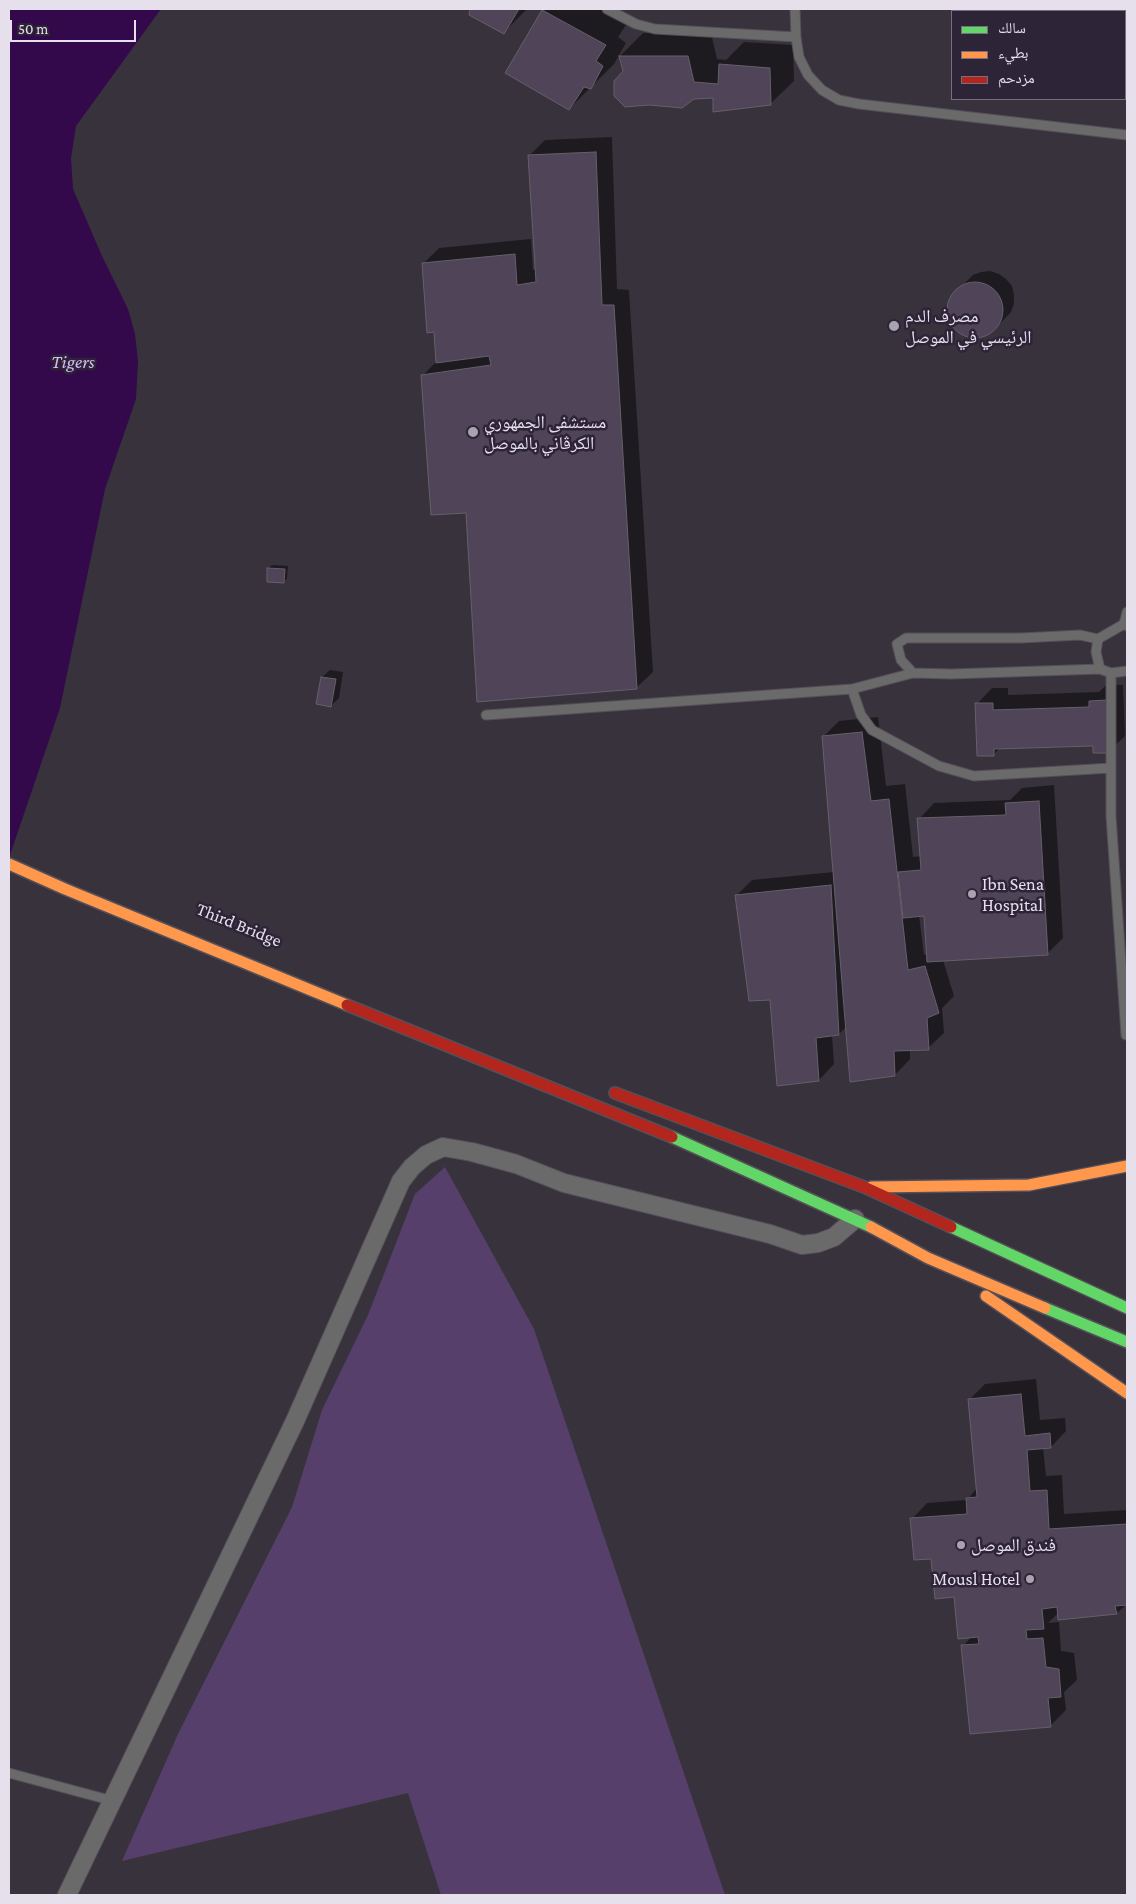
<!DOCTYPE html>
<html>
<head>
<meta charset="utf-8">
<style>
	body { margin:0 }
	#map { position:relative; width:1136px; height:1904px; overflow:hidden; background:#38323d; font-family:"Crimson Pro","Noto Naskh Arabic",serif }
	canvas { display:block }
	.frame { position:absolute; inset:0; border:10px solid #e6e0ed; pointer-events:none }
	.legend { position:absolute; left:951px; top:10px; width:175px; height:90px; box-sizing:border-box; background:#2d2437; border:1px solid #776f80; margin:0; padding:6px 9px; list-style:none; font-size:15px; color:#e6e0ed }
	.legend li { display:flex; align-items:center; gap:10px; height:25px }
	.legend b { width:25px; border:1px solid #776f80 }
	.scale { position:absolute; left:10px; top:20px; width:126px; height:22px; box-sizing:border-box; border:2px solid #e6e0ed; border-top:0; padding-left:6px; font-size:15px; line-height:18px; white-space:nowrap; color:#e6e0ed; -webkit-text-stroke:4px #2d2437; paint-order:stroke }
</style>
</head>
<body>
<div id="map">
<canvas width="1136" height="1904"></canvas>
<div class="frame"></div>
<ul class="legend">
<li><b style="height:6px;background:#63d668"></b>سالك</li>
<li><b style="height:6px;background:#ff974d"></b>بطيء</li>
<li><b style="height:6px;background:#b3261e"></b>مزدحم</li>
</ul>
<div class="scale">50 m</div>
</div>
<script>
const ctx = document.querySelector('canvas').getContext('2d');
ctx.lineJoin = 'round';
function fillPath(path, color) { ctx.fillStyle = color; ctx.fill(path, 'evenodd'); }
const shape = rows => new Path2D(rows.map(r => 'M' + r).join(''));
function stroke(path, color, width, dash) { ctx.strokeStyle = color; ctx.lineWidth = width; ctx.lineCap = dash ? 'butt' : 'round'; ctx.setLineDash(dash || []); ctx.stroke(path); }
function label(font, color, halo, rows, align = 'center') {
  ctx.font = font + ' "Crimson Pro","Noto Naskh Arabic",serif'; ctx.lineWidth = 5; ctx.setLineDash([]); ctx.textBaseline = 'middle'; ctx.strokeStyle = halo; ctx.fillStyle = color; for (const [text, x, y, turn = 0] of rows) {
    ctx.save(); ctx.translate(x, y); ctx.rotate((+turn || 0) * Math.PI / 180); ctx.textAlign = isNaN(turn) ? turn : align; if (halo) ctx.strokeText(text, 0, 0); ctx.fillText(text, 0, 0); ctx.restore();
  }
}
fillPath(shape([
	[445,1167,534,1329,725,1895,441,1895,408,1793,122,1861,178,1734,292,1507,322,1410,368,1315,415,1194]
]), '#56406b');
fillPath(shape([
	[9,9,161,9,76,126,71,158,73,189,102,256,128,309,135,334,138,361,136,399,105,489,60,708,9,858]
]), '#33094c');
fillPath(shape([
	[471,9,527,9,504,32,470,15],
	[545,9,605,9,628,22,618,37,626,43,614,64,569,109,507,73],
	[1098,9,1127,9,1127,89,1125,89,1125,11,1098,11],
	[643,33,711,33,717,59,726,60,744,42,793,45,794,81,770,104,714,96,624,71,620,56],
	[612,137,617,289,629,290,653,672,637,687,467,511,422,376,437,361,435,330,423,264,439,248,531,239,533,270,537,269,529,156,545,140],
	[990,271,999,274,1006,279,1012,286,1014,295,1014,304,1011,312,993,331,977,337,968,336,960,333,954,327,950,319,948,311,950,302,954,294,973,275,981,272],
	[272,565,288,566,287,578,284,582,268,569],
	[330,670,343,672,339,698,331,706,322,677],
	[1106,685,1123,685,1125,736,1109,751,1094,745,1001,747,993,755,977,704,992,688,1008,688,1008,695,1099,692],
	[878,717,886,786,905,784,913,857,921,856,919,819,934,803,1010,800,1022,788,1054,785,1063,938,1047,954,943,960,954,996,942,1008,944,1033,928,1048,910,1049,910,1059,895,1075,847,1026,839,1034,832,1035,834,1064,819,1080,771,998,736,896,752,880,834,872,824,736,839,721],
	[919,915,925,915,927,954,924,955],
	[1036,1379,1040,1420,1065,1418,1066,1431,1051,1447,1043,1447,1046,1476,1062,1475,1064,1514,1127,1510,1127,1604,1117,1613,1059,1612,1048,1623,1059,1622,1061,1651,1074,1653,1077,1680,1064,1692,1066,1710,1050,1726,963,1646,972,1636,955,1596,912,1519,927,1503,967,1500,977,1488,970,1399,985,1384]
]), '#0007');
const building = shape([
	[470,9,519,9,504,34,469,15,470,9],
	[1096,9,1127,9,1127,91,1125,91,1125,11,1096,11,1096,9],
	[542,10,606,45,596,61,603,66,591,89,584,87,569,110,505,73,542,10],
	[619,56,688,56,694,82,718,84,719,64,770,68,771,105,713,112,713,98,694,99,682,108,649,105,625,107,614,96,614,81,623,71,619,56],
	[596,152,602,305,614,305,637,689,477,702,466,513,431,515,421,375,491,365,489,356,436,363,434,332,427,333,422,263,515,254,517,285,536,282,528,155,596,152],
	'947 310a28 28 0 1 1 56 0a28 28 0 1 1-56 0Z',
	[267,568,285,569,284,583,267,582,267,568],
	[321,677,336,679,331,707,316,704,321,677],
	[1108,700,1110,753,1093,753,1093,746,994,749,994,756,977,756,975,703,993,703,993,710,1089,707,1089,701,1108,700],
	[862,732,871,801,889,799,908,970,925,966,939,1013,927,1018,929,1050,894,1051,895,1076,850,1082,822,736,862,732],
	[1039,801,1048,955,927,962,924,916,903,918,898,872,921,870,917,818,1006,815,1005,803,1039,801],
	[831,885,839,1035,816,1038,819,1081,777,1086,770,1000,749,1001,735,895,831,885],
	[1021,1394,1025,1436,1050,1433,1051,1448,1027,1450,1030,1491,1047,1490,1049,1529,1127,1524,1127,1605,1115,1606,1117,1614,1058,1620,1057,1607,1042,1609,1044,1629,1026,1630,1027,1639,1043,1638,1046,1667,1059,1669,1061,1697,1048,1698,1051,1727,970,1734,961,1645,979,1644,978,1637,958,1639,954,1597,935,1599,931,1559,914,1560,910,1518,967,1514,966,1498,977,1497,968,1399,1021,1394]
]);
fillPath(building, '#4f4458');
stroke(building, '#656069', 1);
const lane = shape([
	[607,9,636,24,655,29,796,37],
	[795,9,796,37,799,57,808,75,822,90,839,100,859,104,1127,135],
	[1124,624,1127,612],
	[1127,626,1124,624,1098,639,1096,652,1100,669,1111,673,1127,671],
	[1098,639,1080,635,1021,638,906,638,897,644,901,660,913,673,952,674,1100,669],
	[1111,673,1111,816,1126,1035],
	[852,689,861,715,872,730,939,766,974,776,1111,768],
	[486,715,852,689,913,673],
	[9,1773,113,1801]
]);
const street = shape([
	[67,1895,295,1421,401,1181,412,1167,426,1155,443,1147,472,1152,516,1164,564,1183,770,1234,802,1245,818,1243,834,1237,855,1219]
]);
const fast = shape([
	[672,1137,871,1227],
	[951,1227,1127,1308],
	[1045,1308,1127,1342]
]);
const slow = shape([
	[9,864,65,889,347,1005],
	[871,1187,1029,1185,1127,1166],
	[871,1227,928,1258,1045,1308],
	[986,1296,1127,1393]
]);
const jam = shape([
	[347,1005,672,1137],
	[615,1093,864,1187,951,1227]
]);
stroke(lane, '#544f58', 11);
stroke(street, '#544f58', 20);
stroke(fast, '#544f58', 14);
stroke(slow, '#544f58', 14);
stroke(jam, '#544f58', 14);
stroke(lane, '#6b6a6b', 9);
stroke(street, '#6b6a6b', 18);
stroke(fast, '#63d668', 11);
stroke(slow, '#ff974d', 11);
stroke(jam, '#b3261e', 11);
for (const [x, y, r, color] of [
	[894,326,6,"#a9a3af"],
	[473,432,6,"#a9a3af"],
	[972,894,5,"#a9a3af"],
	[961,1545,5,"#a9a3af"],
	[1030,1579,5,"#a9a3af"]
]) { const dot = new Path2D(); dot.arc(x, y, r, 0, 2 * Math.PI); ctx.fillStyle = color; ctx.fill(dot); stroke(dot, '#2d2437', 2); }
label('18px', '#e6e0ed', '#2d2437', [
	["مصرف الدم",905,316],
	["الرئيسي في الموصل",905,337],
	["مستشفى الجمهوري",484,422],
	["الكرڤاني بالموصل",484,443],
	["Ibn Sena",982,884],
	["Hospital",982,905],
	["فندق الموصل",971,1545],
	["Mousl Hotel",1020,1579,"right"]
], 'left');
label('18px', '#e6e0ed', '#2d2437', [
	["Third Bridge",239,925,22]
]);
label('italic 19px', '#d8baf8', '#2d2437', [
	["Tigers",73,362]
]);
</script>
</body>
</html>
